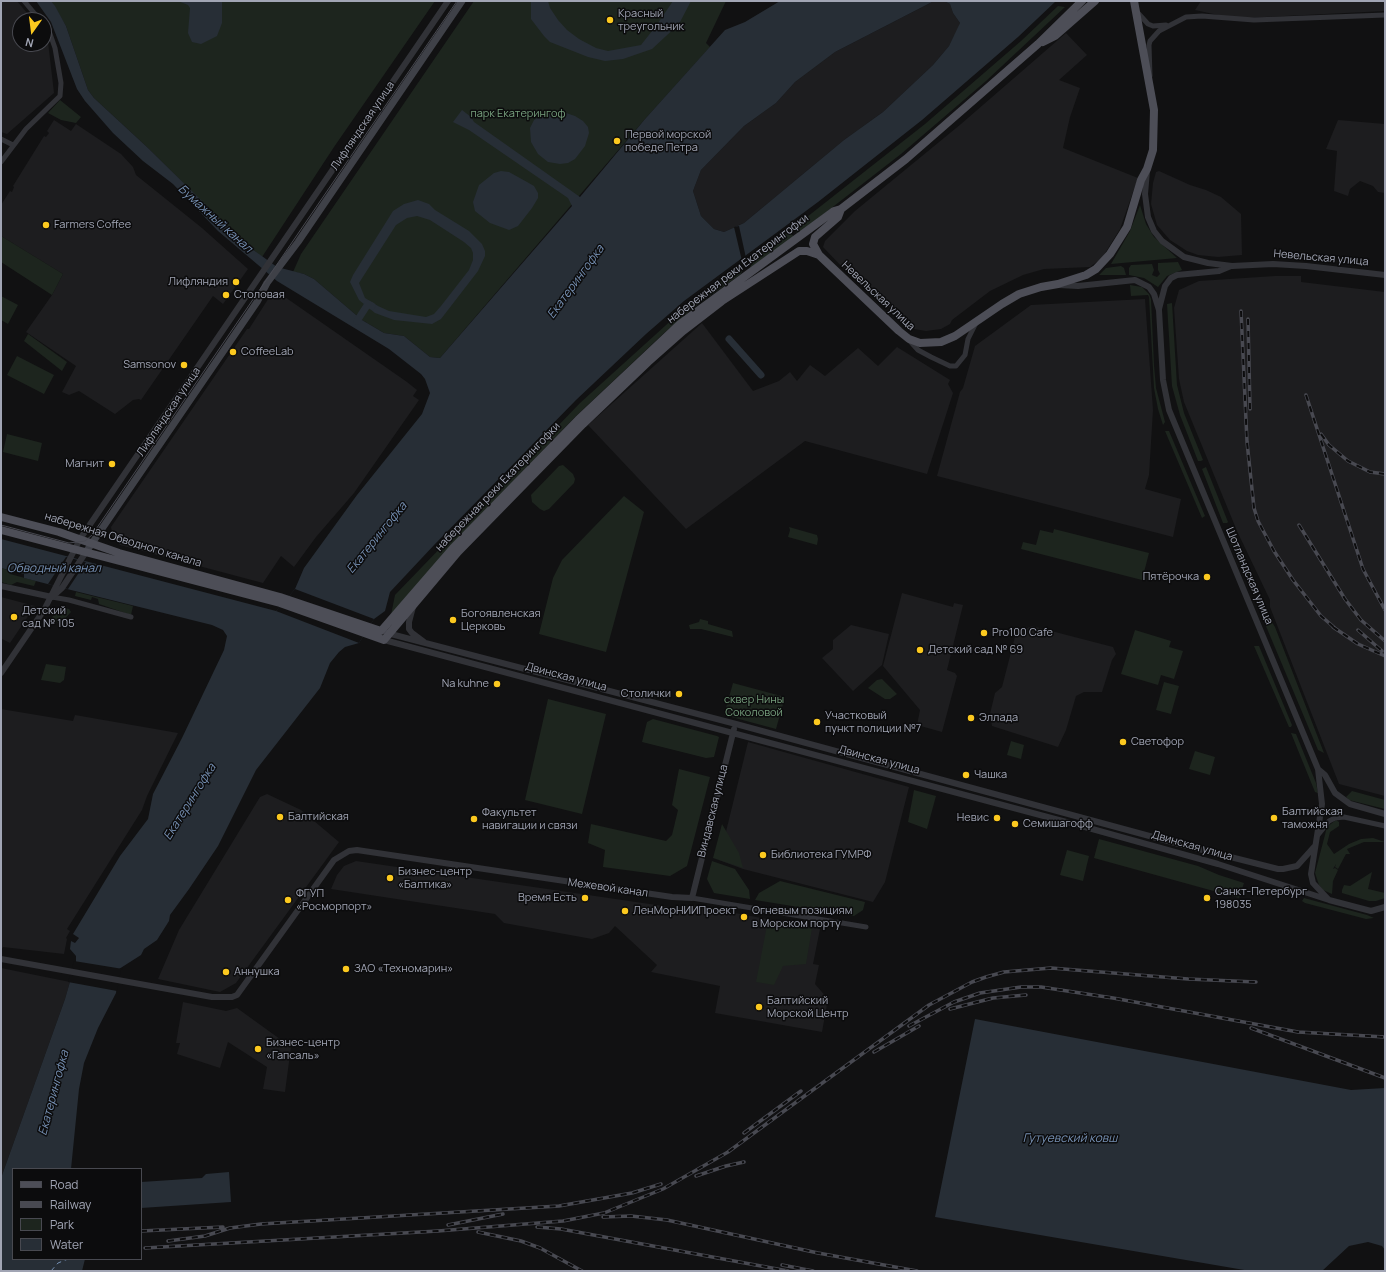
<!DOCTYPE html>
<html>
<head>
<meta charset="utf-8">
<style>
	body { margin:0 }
	#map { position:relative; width:1386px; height:1272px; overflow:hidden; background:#111112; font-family:Manrope,sans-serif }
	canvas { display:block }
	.frame { position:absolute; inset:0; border:2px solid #a1a5b4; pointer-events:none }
	.legend { position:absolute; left:12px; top:1168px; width:130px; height:92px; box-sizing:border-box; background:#0c0c0d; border:1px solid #484950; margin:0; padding:5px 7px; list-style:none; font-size:12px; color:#a1a5b4 }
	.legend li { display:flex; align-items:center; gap:8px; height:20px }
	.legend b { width:20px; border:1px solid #484950 }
	.north { position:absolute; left:12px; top:12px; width:40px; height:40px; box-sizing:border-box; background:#0c0c0d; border:1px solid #484950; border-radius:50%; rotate:194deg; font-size:11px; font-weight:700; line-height:16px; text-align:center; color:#a1a5b4 }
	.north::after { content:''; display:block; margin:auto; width:14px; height:18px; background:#fcc91f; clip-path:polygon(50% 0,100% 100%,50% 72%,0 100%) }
</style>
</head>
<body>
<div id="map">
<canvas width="1386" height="1272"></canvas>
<div class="frame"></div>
<ul class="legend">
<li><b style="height:5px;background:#4d4e57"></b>Road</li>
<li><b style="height:5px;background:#484951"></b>Railway</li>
<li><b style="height:11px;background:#1d251e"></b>Park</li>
<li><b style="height:11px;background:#272e36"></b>Water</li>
</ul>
<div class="north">N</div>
</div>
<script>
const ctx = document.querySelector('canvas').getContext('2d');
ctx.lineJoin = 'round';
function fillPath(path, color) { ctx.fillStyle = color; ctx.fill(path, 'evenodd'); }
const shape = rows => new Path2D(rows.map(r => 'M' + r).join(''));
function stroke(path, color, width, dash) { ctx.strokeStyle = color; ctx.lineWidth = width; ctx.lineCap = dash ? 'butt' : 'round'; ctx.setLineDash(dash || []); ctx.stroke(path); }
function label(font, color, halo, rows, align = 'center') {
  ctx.font = font + ' Manrope,sans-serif'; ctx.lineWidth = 3; ctx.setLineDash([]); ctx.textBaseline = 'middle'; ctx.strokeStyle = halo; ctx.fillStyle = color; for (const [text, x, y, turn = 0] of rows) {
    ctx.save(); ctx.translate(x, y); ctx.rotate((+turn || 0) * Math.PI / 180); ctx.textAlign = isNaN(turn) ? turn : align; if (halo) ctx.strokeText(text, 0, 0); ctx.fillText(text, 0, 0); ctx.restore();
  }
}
fillPath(shape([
	[1,1,17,1,33,20,20,20,20,44,44,44,44,32,48,42,54,93,7,134,1,132],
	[934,1,944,1,950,4,953,13,960,23,959,27,949,46,933,65,883,112,844,140,744,223,724,232,714,229,701,216,693,191,701,170,744,126,776,103,795,82,835,52],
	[1201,1,1385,1,1385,11,1245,18,1227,17,1195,10],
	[1066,33,1087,55,1059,80,1080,88,1070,117,1063,148,1138,178,1120,229,1102,258,1090,267,1044,269,1023,275,990,291,952,320,950,324,941,329,926,331,914,329,850,272,848,272,843,268,823,247,825,241,855,211,961,124],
	[54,120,71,131,76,124,121,154,133,167,136,175,202,228,248,269,223,304,213,296,141,400,139,399,133,400,115,414,79,391,69,395,62,392,76,366,26,332,52,295,63,274,1,236,1,205,10,191,12,192,14,187,13,186,44,136,46,137,49,133,47,131],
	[1338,120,1385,124,1385,193,1378,192,1373,186,1360,181,1350,189,1348,196,1334,191,1337,151,1326,149],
	[1159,171,1190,185,1206,190,1221,197,1241,214,1242,255,1218,257,1198,255,1187,251,1170,240,1157,225,1151,204,1153,183,1156,172],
	[1275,276,1301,276,1301,282,1385,292,1385,796,1339,784,1270,607,1270,600,1237,531,1184,402,1179,379,1174,308,1179,290,1199,281],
	[272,293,282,295,407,382,417,390,413,396,419,400,354,493,316,537,294,567,281,556,263,583,120,545,113,538,111,527,234,348,247,329,249,329],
	[1145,299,1153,410,1149,475,1145,489,1181,499,1173,537,937,476,960,392,963,388,975,346,1031,305],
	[702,323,753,391,779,381,790,372,797,381,810,365,825,376,858,348,878,366,897,347,950,380,948,384,953,393,927,474,805,441,686,529,588,425],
	[902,593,953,607,954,603,963,605,947,670,955,673,957,676,942,732,917,725,920,710,883,666],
	[1,597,35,606,10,643,2,639,1,640],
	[851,625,889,634,882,665,853,691,822,658,833,649,833,640],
	[1032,626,1113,647,1116,654,1112,660,1102,692,1084,692,1076,696,1066,730,1058,747,992,726,990,714,995,693,1002,687,1016,633],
	[1,709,73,721,75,715,178,733,147,796,142,810,67,929,70,931,66,938,67,939,64,954,3,947,1,950],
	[748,742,909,787,885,882,873,902,743,869,719,860],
	[267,794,301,810,339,842,236,983,220,992,158,979,179,930,260,797],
	[356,861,677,908,692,905,820,929,813,964,819,965,815,984,828,999,822,1032,715,1013,720,986,651,972,657,965,615,926,609,933,592,939,504,923,495,914,331,889,337,875,344,866],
	[1,968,70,982,65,999,1,1178],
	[183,1002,226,1011,237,1008,291,1047,285,1092,263,1089,267,1067,228,1042,220,1068,177,1054,180,1043,176,1043]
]), '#1d1d1f');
fillPath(shape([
	[51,1,435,1,334,147,262,257,236,235,147,147,94,98,88,90,66,26],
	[474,1,726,1,706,43,710,47,645,119,440,358,430,357,404,336,384,333,362,320,314,279,304,274,293,272,301,254],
	[1058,6,1065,7,986,81,901,154,798,234,793,228,925,124,1021,41],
	[60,100,81,117,76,123,61,120,48,113],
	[1140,205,1146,224,1154,237,1177,258,1111,264,1130,231],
	[789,231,794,237,750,268,754,257],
	[1,236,63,274,52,295,1,262],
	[1178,262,1182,270,1167,276,1158,287,1144,278,1129,275,1129,268,1131,265,1152,264,1154,270,1152,275,1157,277,1160,274,1158,270,1158,263],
	[1121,266,1124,268,1126,275,1099,275,1106,268],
	[736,270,742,271,741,274,696,306,664,333,575,417,461,535,391,615,395,595,580,403,687,306],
	[1130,285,1142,287,1149,294,1151,299,1154,365,1156,388,1165,422,1163,425,1158,409,1154,388,1149,297,1148,295,1131,296],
	[1,296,18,305,8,324,1,320],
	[1172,303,1177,385,1184,413,1203,460,1201,461,1198,461,1180,415,1172,386,1167,304],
	[28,334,67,362,62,371,24,341],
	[17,356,54,375,44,394,7,375],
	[1165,431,1169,431,1205,516,1202,518],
	[7,434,42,443,38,461,3,452],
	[563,465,573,474,575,479,574,483,549,509,544,511,540,509,532,502,531,495,559,466],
	[1206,467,1228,522,1227,523,1223,523,1202,469],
	[624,496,644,512,606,652,539,634,553,578,562,560],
	[789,527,817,535,818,539,817,545,788,537,790,530],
	[1054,529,1149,553,1142,580,1021,549,1023,542,1036,545,1040,530,1053,533],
	[1233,532,1250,575,1245,576,1228,536],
	[1,568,11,571,10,574,36,581,34,586,17,582,11,585,1,582],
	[76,592,133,606,131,615,99,604,98,599,92,597,91,600,75,596],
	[59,607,69,609,71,612,60,624,51,619],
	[1268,616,1275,627,1324,753,1318,750,1263,619],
	[700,619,708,621,708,624,732,631,733,637,701,629,690,629,689,625,699,622],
	[1135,630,1171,641,1169,647,1183,651,1174,679,1161,675,1158,685,1121,674],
	[1254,646,1259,646,1292,725,1291,727,1289,727],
	[46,664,66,667,64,680,60,683,41,680],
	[882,679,897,694,890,699,885,699,868,688,877,680],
	[1164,682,1179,686,1171,714,1156,710],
	[733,683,785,697,776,729,724,715],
	[548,699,606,714,582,814,525,800],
	[653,719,717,736,719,737,714,757,706,758,642,742,647,722],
	[1291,733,1296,734,1316,783,1318,793,1315,792],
	[1011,741,1024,745,1021,759,1007,755],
	[1195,751,1215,757,1210,775,1189,769],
	[679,769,710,777,687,866,670,876,603,867,605,850,588,843,591,824,666,841,672,835,678,810,672,805],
	[914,790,936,796,927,829,908,822],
	[1352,791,1385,800,1385,809,1349,800,1346,797],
	[1336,820,1339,822,1339,826,1330,832,1327,844,1334,854,1349,844,1361,839,1373,838,1385,842,1364,842,1347,849,1350,854,1346,854,1338,869,1335,867,1336,864,1333,869,1335,868,1338,870,1333,881,1332,894,1323,890,1319,885,1315,873,1327,827],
	[722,824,739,853,743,868,713,858],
	[1099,839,1198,866,1219,875,1244,883,1239,898,1094,858],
	[1067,850,1089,856,1083,881,1060,875],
	[712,861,735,869,749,890,750,899,714,893,707,879],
	[1372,872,1368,889,1385,893,1385,898,1376,901,1369,901,1342,893,1342,890,1344,885,1350,886],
	[780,881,865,902,863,910,854,916,755,900,759,893],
	[1304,898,1367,915,1374,918,1366,919,1305,903,1302,901],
	[768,920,812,928,806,964,783,966,774,985,756,982]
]), '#1d251e');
fillPath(shape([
	[36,1,51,1,55,6,66,26,88,90,94,98,147,147,248,246,277,267,304,274,314,279,362,320,384,333,404,336,430,357,440,358,572,206,568,198,469,130,453,122,462,110,471,117,474,122,580,197,645,119,725,30,745,22,780,1,934,1,835,52,795,82,776,103,744,126,701,170,693,191,701,216,714,229,724,232,744,223,844,140,883,112,933,65,949,46,960,23,953,13,950,4,944,1,1056,1,1018,37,922,120,818,202,684,301,646,334,576,400,435,544,390,592,385,611,374,619,359,643,345,647,339,652,330,663,320,688,256,770,218,846,189,889,170,915,169,921,157,940,144,949,141,955,119,969,116,993,98,1028,84,1063,79,1089,71,1169,13,1169,13,1259,85,1259,82,1271,1,1271,1,1178,65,999,76,961,76,956,70,949,71,941,75,943,79,938,73,934,120,856,148,819,153,794,182,738,224,650,227,636,223,630,212,625,67,589,24,578,24,574,1,568,1,539,276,611,295,589,304,568,357,495,422,414,430,393,425,379,421,374,389,349,277,281,218,231,173,184,143,161,113,133,85,101,77,89,51,22],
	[178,1,222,1,222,23,217,36,201,44,192,42,188,33,190,8,188,5],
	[531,1,548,1,550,8,558,20,567,30,579,39,596,48,608,51,641,45,656,26,673,1,691,1,679,24,652,49,623,59,605,61,588,57,550,42,544,36,531,19],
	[557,112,566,113,575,116,583,121,588,127,589,133,585,146,575,159,568,163,560,164,548,162,538,154,531,142,530,128,534,120,540,116],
	[501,171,509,172,527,182,534,186,538,193,538,198,532,208,518,226,509,230,490,223,475,211,473,202,479,185,494,173],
	[418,200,429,204,435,210,469,231,482,244,485,251,485,256,478,271,441,319,432,324,394,320,375,313,359,300,350,282,353,275,393,211,404,204],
	[417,216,430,220,464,242,471,248,473,253,473,260,469,270,441,306,434,314,426,317,389,311,378,306,365,298,359,283,396,225,407,218],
	[975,1019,1351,1090,1385,1088,1385,1250,1382,1246,1368,1242,1349,1246,1322,1271,1250,1271,935,1217],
	[229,1172,231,1202,141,1208,141,1182,202,1178,206,1174]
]), '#272e36');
fillPath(shape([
	[739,226,746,258,742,261,734,227],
	[66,557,86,562,68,589,48,584],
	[295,589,374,619,359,643,276,611],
	[74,961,123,969,121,970,117,991,68,982]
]), '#111112');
stroke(shape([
	[357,321,368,304,372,306],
	[729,339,761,375]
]), '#272e36', 7);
stroke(shape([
	[51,1271,58,1263,68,1259]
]), '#758fb2', 1, [5, 4]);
stroke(shape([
	[24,1,40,20],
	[1138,13,1148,24,1153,26,1166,25],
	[1150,76,1149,45,1150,41,1159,31,1186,17,1202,16,1254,20,1385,15],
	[1,139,13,145],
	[1,162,26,129,60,96,61,83,55,48,49,31,44,24],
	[909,340,918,350,931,357,950,366,956,366,965,355,968,339,976,323],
	[52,597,69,600,131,617],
	[1318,835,1329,821,1335,818,1344,817,1385,826],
	[692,898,866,927]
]), '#313237', 5);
stroke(shape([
	[1147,171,1145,194,1148,217,1154,231,1162,241,1184,257,1208,263,1232,266,1273,264,1306,266,1385,275],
	[1059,285,1078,286,1135,280,1149,287,1154,294,1159,310,1163,380,1169,410,1318,769,1322,804,1311,874,1313,883,1328,899],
	[1159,309,1165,286,1171,278,1177,275,1219,271,1231,266],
	[1,586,52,597],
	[52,597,62,588,86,552],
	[413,607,409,622,409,629,412,633,424,642],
	[387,633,736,724,1179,844,1278,869,1283,869,1297,866,1314,847],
	[384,640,1085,827,1218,864,1329,900,1371,911,1385,907],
	[1,673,44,610,80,539,448,1],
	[1318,769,1325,775,1335,793,1350,804,1385,814],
	[1,959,212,997,232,997,237,995,334,860,349,851,357,850,672,897,692,898,734,729]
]), '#313237', 6);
stroke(shape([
	[86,552,257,302,267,283,298,242,462,1]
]), '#3f4148', 7);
stroke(shape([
	[1043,42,1055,36,1095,1],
	[819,255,813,244,815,237,838,217,841,209],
	[1,517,59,532,119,553,280,597,381,631,453,548,578,420,680,324,834,211,841,209,906,159,1038,44,1082,1],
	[1,530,280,603,384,640,458,552,583,424,648,362,683,331,722,301,799,251,807,251,819,255,899,331,909,339,920,343,941,342,955,336,1002,304,1019,294,1041,287,1058,284,1086,275,1096,269,1110,254,1127,227,1141,180,1147,169,1153,150,1154,110,1134,1]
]), '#4d4e57', 8);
stroke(shape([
	[1,525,69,543,85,541,92,535,457,1]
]), '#484951', 1);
const rail = shape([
	[1241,311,1247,442,1254,508,1258,521,1274,551,1293,580,1321,616,1336,629],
	[1248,319,1250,409],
	[1306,395,1363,569,1385,610],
	[1321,434,1329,445,1348,461,1370,472,1385,474],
	[1299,525,1345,599,1361,620,1385,641],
	[1333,627,1358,644,1385,656],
	[1358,630,1382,651],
	[950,1009,993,998,1026,995],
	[909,1026,954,1002,980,993,1021,987,1041,987,1113,998,1298,1032,1385,1037],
	[1251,1028,1385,1078],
	[874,1052,919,1026],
	[744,1133,801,1091],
	[696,1176,726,1166,744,1162],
	[603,1217,631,1216,667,1220,818,1253,917,1271],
	[448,1225,503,1214],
	[537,1227,561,1229,788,1271],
	[141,1231,223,1227],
	[478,1232,521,1241,540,1248,582,1271],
	[168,1241,205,1236,230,1228,261,1224,559,1206,632,1193,661,1184],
	[145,1248,438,1231,563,1221,604,1213,663,1189,728,1152,929,1005,972,982,986,977,1004,972,1051,968,1188,979,1256,982],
	[782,1265,813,1271]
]);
stroke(rail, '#484951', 3.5);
stroke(rail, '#0c0c0d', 2, [6]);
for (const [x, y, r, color] of [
	[610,20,4,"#fcc91f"],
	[617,141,4,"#fcc91f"],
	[46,225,4,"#fcc91f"],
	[236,282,4,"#fcc91f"],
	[226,295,4,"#fcc91f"],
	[233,352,4,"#fcc91f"],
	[184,365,4,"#fcc91f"],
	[112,464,4,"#fcc91f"],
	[1207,577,4,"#fcc91f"],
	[14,617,4,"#fcc91f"],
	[453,620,4,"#fcc91f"],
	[984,633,4,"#fcc91f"],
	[920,650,4,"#fcc91f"],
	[497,684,4,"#fcc91f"],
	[679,694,4,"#fcc91f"],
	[971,718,4,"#fcc91f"],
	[817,722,4,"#fcc91f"],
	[1123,742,4,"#fcc91f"],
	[966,775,4,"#fcc91f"],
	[280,817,4,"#fcc91f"],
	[997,818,4,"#fcc91f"],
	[1274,818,4,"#fcc91f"],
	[474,819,4,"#fcc91f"],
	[1015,824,4,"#fcc91f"],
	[763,855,4,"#fcc91f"],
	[390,878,4,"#fcc91f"],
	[585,898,4,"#fcc91f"],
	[1207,898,4,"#fcc91f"],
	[288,900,4,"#fcc91f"],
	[625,911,4,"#fcc91f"],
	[744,917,4,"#fcc91f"],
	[346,969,4,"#fcc91f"],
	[226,972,4,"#fcc91f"],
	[759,1007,4,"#fcc91f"],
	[258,1049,4,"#fcc91f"]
]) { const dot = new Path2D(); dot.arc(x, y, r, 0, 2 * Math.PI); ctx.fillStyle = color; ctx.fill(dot); stroke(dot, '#0c0c0d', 1.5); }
label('11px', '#a1a5b4', '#0c0c0d', [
	["Красный",618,14],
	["треугольник",618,27],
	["Первой морской",625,135],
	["победе Петра",625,148],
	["Farmers Coffee",54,225],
	["Лифляндия",228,282,"right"],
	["Столовая",234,295],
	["CoffeeLab",241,352],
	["Samsonov",176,365,"right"],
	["Магнит",104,464,"right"],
	["Пятёрочка",1199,577,"right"],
	["Детский",22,611],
	["сад № 105",22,624],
	["Богоявленская",461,614],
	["Церковь",461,627],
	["Pro100 Cafe",992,633],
	["Детский сад № 69",928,650],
	["Na kuhne",489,684,"right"],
	["Столички",671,694,"right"],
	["Участковый",825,716],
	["пункт полиции №7",825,729],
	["Эллада",979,718],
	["Светофор",1131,742],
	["Чашка",974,775],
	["Балтийская",1282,812],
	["таможня",1282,825],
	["Факультет",482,813],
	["навигации и связи",482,826],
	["Балтийская",288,817],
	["Невис",989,818,"right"],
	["Семишагофф",1023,824],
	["Библиотека ГУМРФ",771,855],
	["Бизнес-центр",398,872],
	["«Балтика»",398,885],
	["Санкт-Петербург",1215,892],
	["198035",1215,905],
	["ФГУП",296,894],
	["«Росморпорт»",296,907],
	["Время Есть",577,898,"right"],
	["ЛенМорНИИПроект",633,911],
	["Огневым позициям",752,911],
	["в Морском порту",752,924],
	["ЗАО «Техномарин»",354,969],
	["Аннушка",234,972],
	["Балтийский",767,1001],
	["Морской Центр",767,1014],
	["Бизнес-центр",266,1043],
	["«Гапсаль»",266,1056]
], 'left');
label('11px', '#77a07e', '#0c0c0d', [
	["парк Екатерингоф",518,114],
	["сквер Нины",754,700],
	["Соколовой",754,713]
]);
label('11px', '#a1a5b4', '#0c0c0d', [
	["Лифляндская улица",363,126,-56],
	["Невельская улица",1321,258,5],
	["набережная реки Екатерингофки",738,269,-37],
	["Невельская улица",878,296,43],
	["Лифляндская улица",169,412,-56],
	["набережная реки Екатерингофки",498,487,-46],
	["набережная Обводного канала",123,540,17],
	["Шотландская улица",1249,576,67],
	["Двинская улица",566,677,15],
	["Двинская улица",879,760,15],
	["Виндавская улица",713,811,-76],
	["Двинская улица",1192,846,16],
	["Межевой канал",608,888,8]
]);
label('italic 12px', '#758fb2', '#0c0c0d', [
	["Бумажный канал",215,219,42],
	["Екатерингофка",576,282,-54],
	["Екатерингофка",377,538,-51],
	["Обводный канал",54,569],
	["Екатерингофка",190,802,-58],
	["Екатерингофка",54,1093,-75],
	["Гутуевский ковш",1070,1139]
]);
</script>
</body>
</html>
